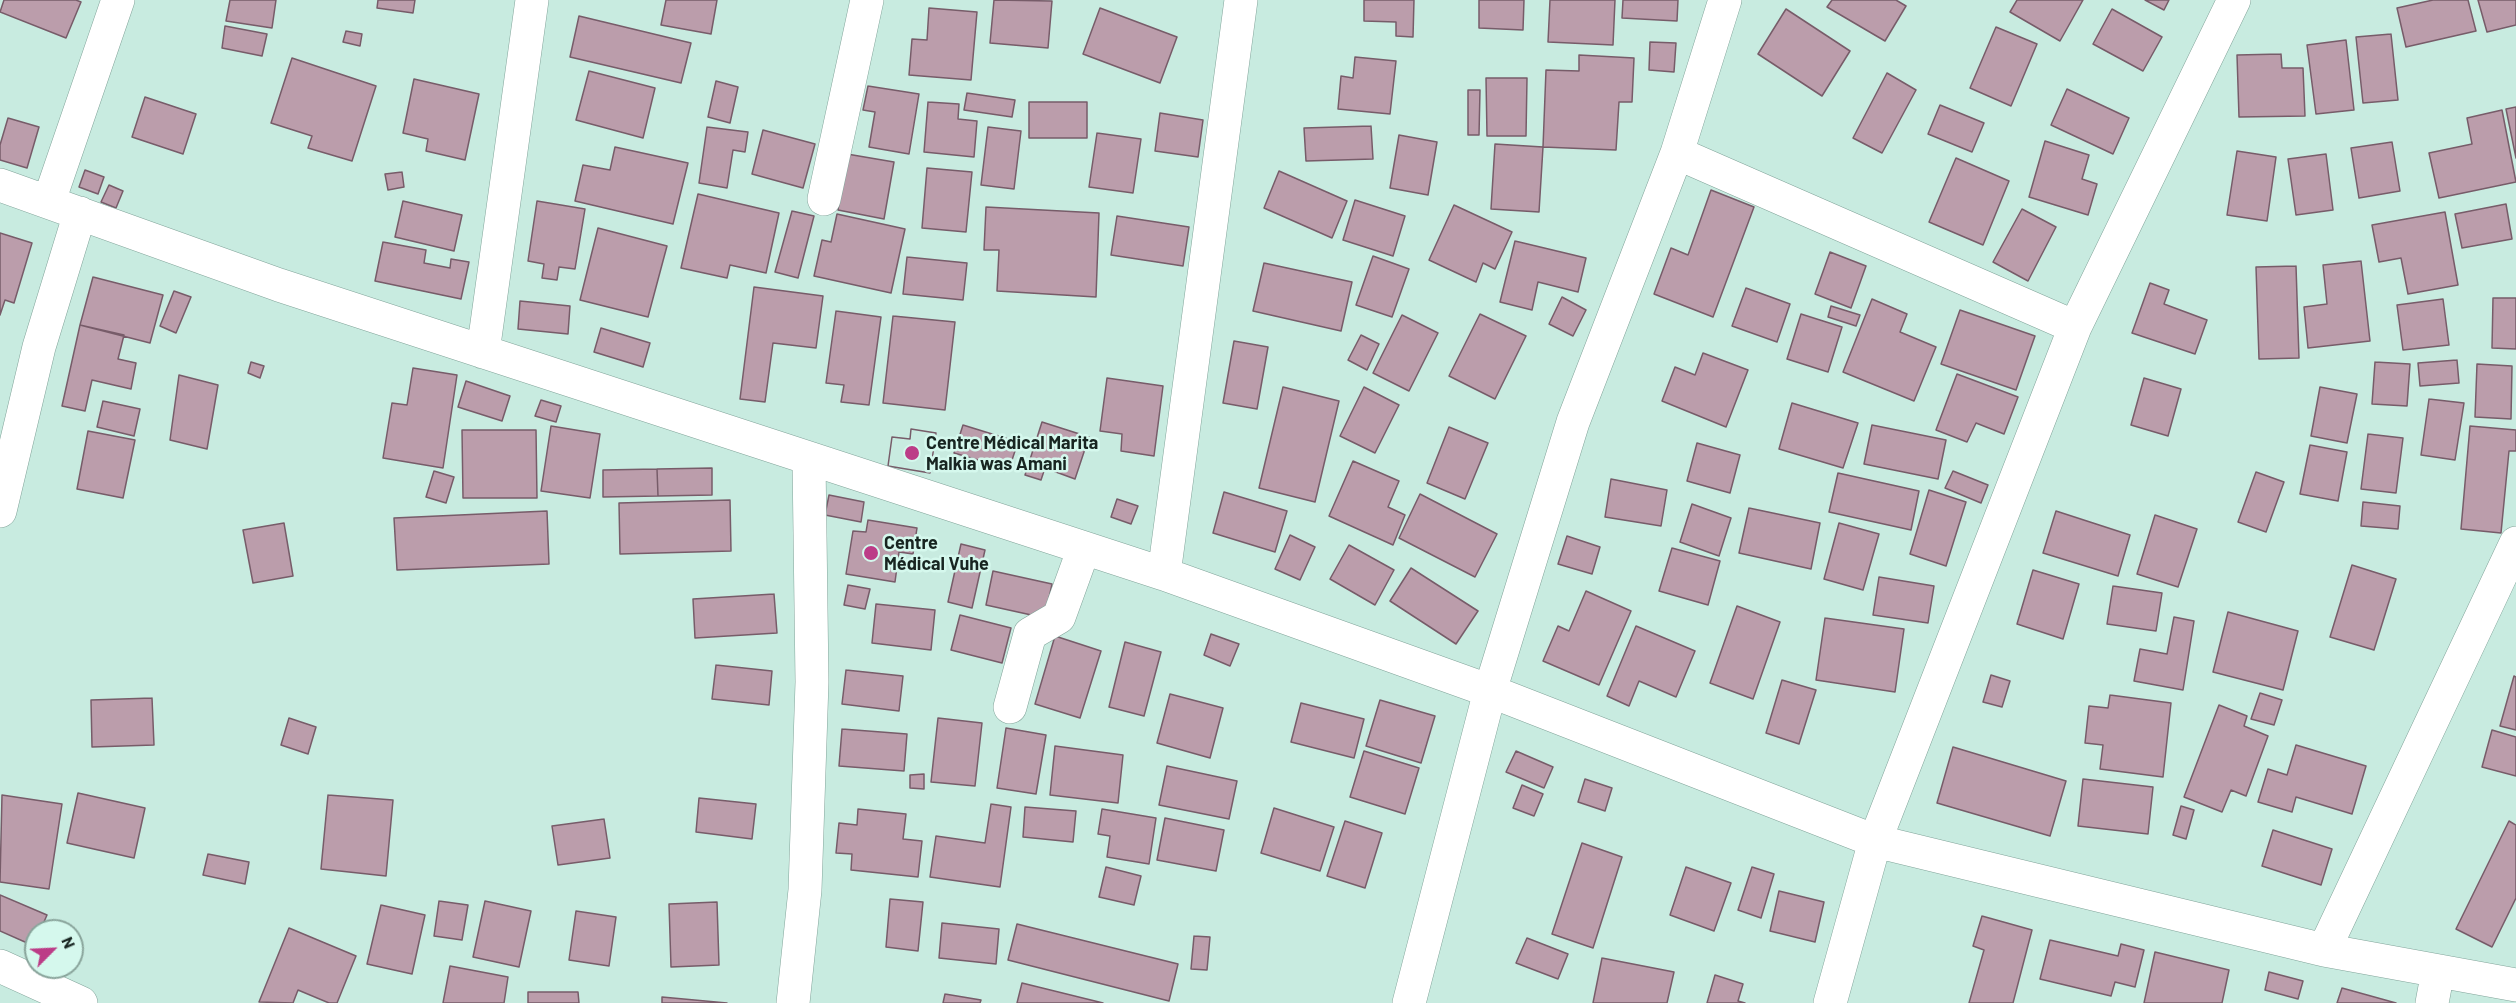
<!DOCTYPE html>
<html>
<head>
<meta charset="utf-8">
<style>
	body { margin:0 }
	#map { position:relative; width:2516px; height:1003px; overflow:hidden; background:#c8ebe0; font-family:Barlow,sans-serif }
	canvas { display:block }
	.north { position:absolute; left:24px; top:919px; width:60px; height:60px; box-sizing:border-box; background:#d5f8ed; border:2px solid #89a49b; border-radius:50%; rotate:66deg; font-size:16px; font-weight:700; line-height:24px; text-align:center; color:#182521 }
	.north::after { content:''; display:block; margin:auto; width:21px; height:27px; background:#bc3c87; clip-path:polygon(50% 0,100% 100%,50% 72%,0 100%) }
</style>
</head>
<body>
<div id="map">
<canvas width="2516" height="1003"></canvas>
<div class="north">N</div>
</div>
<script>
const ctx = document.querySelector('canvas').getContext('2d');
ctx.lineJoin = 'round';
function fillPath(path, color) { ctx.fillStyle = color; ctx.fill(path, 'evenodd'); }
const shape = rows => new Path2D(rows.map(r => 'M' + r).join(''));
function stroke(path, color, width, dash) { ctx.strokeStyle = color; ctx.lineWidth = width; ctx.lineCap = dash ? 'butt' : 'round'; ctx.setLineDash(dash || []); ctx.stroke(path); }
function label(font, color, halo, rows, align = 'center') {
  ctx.font = font + ' Barlow,sans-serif'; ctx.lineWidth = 5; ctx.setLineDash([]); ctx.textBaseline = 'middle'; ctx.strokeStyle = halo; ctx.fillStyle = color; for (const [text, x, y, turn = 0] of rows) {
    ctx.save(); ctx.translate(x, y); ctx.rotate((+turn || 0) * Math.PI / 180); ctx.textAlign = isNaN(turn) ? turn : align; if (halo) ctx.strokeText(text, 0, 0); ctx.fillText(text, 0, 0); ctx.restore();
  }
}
const building = shape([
	[4,0,76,0,81,2,66,38,0,12,4,0],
	[230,0,276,0,272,28,226,21,230,0],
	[378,0,415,0,413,13,377,8,378,0],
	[666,0,717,0,711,34,661,25,666,0],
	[994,0,1052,1,1048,48,990,43,994,0],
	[1364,0,1414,0,1413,37,1396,36,1396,22,1364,21,1364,0],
	[1479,0,1524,0,1523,30,1479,28,1479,0],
	[1550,0,1615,0,1613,45,1548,42,1550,0],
	[1623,0,1678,0,1677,21,1622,18,1623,0],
	[1832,0,1896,0,1906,6,1885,41,1827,7,1832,0],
	[2017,0,2083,0,2060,41,2010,12,2017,0],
	[2145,0,2169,0,2164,10,2145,0],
	[2433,0,2468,0,2476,31,2406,47,2397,8,2433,0],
	[2478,0,2516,0,2516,25,2487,32,2478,0],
	[929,8,977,12,971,80,909,75,912,39,927,40,929,8],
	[1100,8,1177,37,1160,83,1083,54,1100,8],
	[1786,9,1850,51,1822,96,1758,54,1786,9],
	[2112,9,2162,37,2143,71,2093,44,2112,9],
	[579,16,691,43,681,83,570,57,579,16],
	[225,26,267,34,262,56,222,48,225,26],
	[1996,27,2037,44,2011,106,1970,88,1996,27],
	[346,31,362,34,360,46,343,42,346,31],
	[2391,34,2398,100,2363,103,2356,37,2391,34],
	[2346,40,2354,110,2316,114,2307,45,2346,40],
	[1650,42,1676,43,1674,72,1649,70,1650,42],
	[2281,54,2282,68,2303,68,2305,116,2239,117,2237,55,2281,54],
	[1579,55,1634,58,1632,102,1619,102,1616,150,1543,147,1546,70,1579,71,1579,55],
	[1355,57,1396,61,1390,114,1338,109,1341,76,1353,78,1355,57],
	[292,58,376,86,352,161,308,148,312,136,271,123,292,58],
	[589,71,655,88,643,138,576,120,589,71],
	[1887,73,1916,90,1882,153,1853,138,1887,73],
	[1486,78,1527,78,1526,136,1487,136,1486,78],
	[414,79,479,94,465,160,426,151,428,139,403,133,414,79],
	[716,81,738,87,730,123,708,117,716,81],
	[868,86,919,94,909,154,869,147,875,112,863,110,868,86],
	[2067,89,2129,118,2113,154,2051,125,2067,89],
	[1468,90,1480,90,1479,135,1468,135,1468,90],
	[967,93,1015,100,1012,117,964,110,967,93],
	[145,97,196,114,183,154,132,137,145,97],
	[928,102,959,104,958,119,977,121,974,157,924,152,928,102],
	[1029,102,1087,102,1087,138,1029,138,1029,102],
	[1940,105,1984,123,1972,152,1928,134,1940,105],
	[2516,107,2516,158,2506,109,2516,107],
	[2502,110,2516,182,2439,198,2429,153,2472,144,2467,118,2502,110],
	[1160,113,1203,120,1198,157,1155,151,1160,113],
	[8,118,39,127,27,168,0,160,0,145,8,118],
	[1371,126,1373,159,1306,161,1304,128,1371,126],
	[707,127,748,132,745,152,733,150,727,188,699,183,707,127],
	[988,127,1021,131,1014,189,981,185,988,127],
	[763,130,815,144,803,188,752,174,763,130],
	[1097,133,1141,139,1133,193,1089,187,1097,133],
	[1399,135,1437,142,1428,195,1390,188,1399,135],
	[2045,141,2089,155,2082,179,2097,184,2088,215,2029,197,2045,141],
	[2392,142,2400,191,2359,198,2351,148,2392,142],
	[1495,144,1543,147,1539,212,1491,209,1495,144],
	[615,147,688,163,673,224,575,201,583,165,610,170,615,147],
	[2237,151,2276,157,2267,221,2227,215,2237,151],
	[847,154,894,162,884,219,838,210,847,154],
	[2326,154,2333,210,2296,215,2288,159,2326,154],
	[1956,158,2009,181,1983,245,1929,222,1956,158],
	[927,168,972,172,966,232,922,228,927,168],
	[85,170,104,177,98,194,79,187,85,170],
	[1279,171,1347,201,1332,238,1264,208,1279,171],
	[402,172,404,187,388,190,385,174,402,172],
	[109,185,123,191,116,208,101,202,109,185],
	[1711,190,1754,207,1713,317,1654,294,1671,248,1688,255,1711,190],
	[698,194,779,213,766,273,730,265,727,278,681,268,698,194],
	[1355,200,1405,216,1393,256,1343,240,1355,200],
	[403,201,462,215,454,251,395,237,403,201],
	[537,201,585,209,575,269,559,267,557,280,542,278,544,264,528,261,537,201],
	[2506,204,2512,239,2462,248,2455,214,2506,204],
	[1454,205,1512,232,1495,269,1483,263,1476,282,1429,260,1454,205],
	[986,207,1099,213,1096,297,997,291,999,250,984,250,986,207],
	[2022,209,2056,227,2028,281,1993,262,2022,209],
	[792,211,814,216,798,278,775,272,792,211],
	[2445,212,2458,285,2408,294,2401,258,2379,262,2372,225,2445,212],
	[837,214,905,229,891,293,814,276,822,240,831,242,837,214],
	[1117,216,1189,227,1183,266,1111,255,1117,216],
	[598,228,667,246,648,317,580,300,598,228],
	[0,233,32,243,14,303,5,300,0,315,0,233],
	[1515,241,1586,258,1578,292,1538,282,1532,310,1500,302,1515,241],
	[383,242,426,250,424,263,450,268,451,259,469,262,461,299,375,281,383,242],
	[1830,252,1866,266,1851,308,1815,294,1830,252],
	[1373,256,1409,269,1392,317,1356,305,1373,256],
	[907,257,967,263,963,300,903,294,907,257],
	[2361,261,2370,341,2308,348,2304,307,2327,304,2323,265,2361,261],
	[1264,263,1352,282,1341,331,1253,311,1264,263],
	[2296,266,2299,358,2259,359,2256,267,2296,266],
	[93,277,163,295,150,343,80,325,93,277],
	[2150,283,2169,290,2164,304,2207,320,2195,354,2132,333,2150,283],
	[754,287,823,296,816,348,773,343,765,402,740,399,754,287],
	[1746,288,1790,304,1777,342,1732,326,1746,288],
	[174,291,191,297,176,333,160,326,174,291],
	[1562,297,1586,310,1573,336,1549,324,1562,297],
	[2493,298,2516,298,2516,349,2492,348,2493,298],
	[1872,299,1907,314,1900,332,1936,347,1914,401,1843,372,1872,299],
	[2443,299,2449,345,2403,350,2397,305,2443,299],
	[520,301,570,306,568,334,518,329,520,301],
	[1831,306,1860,315,1856,326,1828,317,1831,306],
	[1960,310,2035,336,2016,390,1941,364,1960,310],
	[836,311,881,317,869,405,841,402,844,385,826,383,836,311],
	[1480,314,1526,336,1495,399,1449,376,1480,314],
	[1801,314,1842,327,1828,372,1787,359,1801,314],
	[1402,315,1438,333,1409,391,1373,373,1402,315],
	[893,316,955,322,945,410,883,403,893,316],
	[80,325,124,335,118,359,136,363,131,389,92,380,85,411,62,406,80,325],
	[601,328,650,343,643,367,594,352,601,328],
	[1361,335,1379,344,1367,370,1348,360,1361,335],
	[1234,341,1268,347,1257,409,1223,403,1234,341],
	[1703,353,1748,370,1726,427,1662,401,1675,367,1695,375,1703,353],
	[2457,360,2459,383,2420,386,2418,363,2457,360],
	[251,362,264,366,260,378,248,373,251,362],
	[2375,362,2410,364,2407,406,2372,404,2375,362],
	[2477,364,2512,366,2511,419,2475,417,2477,364],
	[413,368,457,375,443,468,383,458,392,403,407,405,413,368],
	[1957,374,2018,397,2004,434,1976,423,1967,442,1936,430,1957,374],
	[179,375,218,385,207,449,170,440,179,375],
	[1107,378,1163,386,1154,456,1121,451,1122,434,1100,431,1107,378],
	[2144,378,2181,389,2168,436,2131,425,2144,378],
	[466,381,510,396,502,421,458,407,466,381],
	[1283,387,1339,401,1315,502,1259,488,1283,387],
	[1364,387,1399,405,1375,453,1340,436,1364,387],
	[2320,387,2357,394,2347,443,2311,436,2320,387],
	[2429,399,2464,403,2455,460,2421,455,2429,399],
	[541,400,561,406,556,422,535,416,541,400],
	[103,401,140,409,134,436,97,427,103,401],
	[1792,403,1858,423,1843,468,1779,449,1792,403],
	[1042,422,1089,437,1075,479,1045,468,1041,480,1025,475,1042,422],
	[963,425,1018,442,1009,469,954,453,963,425],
	[1872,425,1946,440,1938,479,1864,464,1872,425],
	[551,426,600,434,590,498,541,491,551,426],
	[2470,426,2516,430,2516,451,2509,451,2501,533,2461,529,2470,426],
	[1449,427,1488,443,1465,499,1427,483,1449,427],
	[911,429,936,433,930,473,888,466,892,437,910,439,911,429],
	[911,429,936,433,930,473,888,466,892,437,910,439,911,429],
	[462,430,536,430,537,498,463,498,462,430],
	[88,431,135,440,123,498,77,489,88,431],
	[2368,434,2403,438,2396,493,2361,489,2368,434],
	[1697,443,1740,455,1730,493,1687,481,1697,443],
	[2310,445,2347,452,2338,501,2300,494,2310,445],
	[1353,461,1399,481,1388,507,1405,515,1393,545,1329,516,1353,461],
	[712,468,712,495,658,496,657,469,712,468],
	[657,469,658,496,603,497,603,470,657,469],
	[434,471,454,477,446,503,426,497,434,471],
	[1953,471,1988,485,1981,503,1945,488,1953,471],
	[2256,472,2284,482,2266,532,2238,522,2256,472],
	[1838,473,1919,491,1911,530,1829,512,1838,473],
	[1611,479,1667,490,1661,526,1605,517,1611,479],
	[1929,490,1966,502,1946,566,1910,554,1929,490],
	[1224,492,1287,511,1275,552,1213,533,1224,492],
	[1420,494,1497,534,1475,577,1399,538,1420,494],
	[829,495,864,502,861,522,825,515,829,495],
	[1117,499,1138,506,1131,524,1111,517,1117,499],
	[730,500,731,551,620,554,619,503,730,500],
	[2363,502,2400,506,2398,529,2361,526,2363,502],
	[1692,504,1731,518,1719,556,1680,542,1692,504],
	[1749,508,1820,523,1811,569,1739,553,1749,508],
	[547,511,549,564,397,570,394,518,547,511],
	[2056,511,2130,535,2118,576,2043,553,2056,511],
	[2155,515,2197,529,2178,587,2137,574,2155,515],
	[868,520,917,528,913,554,899,552,895,582,846,574,853,531,866,532,868,520],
	[284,523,293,576,253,583,243,530,284,523],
	[1839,523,1879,534,1863,590,1824,579,1839,523],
	[1290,535,1315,547,1300,580,1275,569,1290,535],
	[1567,536,1600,547,1592,574,1558,564,1567,536],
	[961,544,985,550,972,608,948,602,961,544],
	[1349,545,1394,570,1375,605,1330,579,1349,545],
	[1672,548,1720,561,1708,605,1659,591,1672,548],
	[2352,565,2396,579,2374,650,2330,637,2352,565],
	[1411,568,1478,611,1456,644,1390,601,1411,568],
	[2033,570,2079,584,2063,639,2017,624,2033,570],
	[993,571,1052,584,1045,618,986,605,993,571],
	[1879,577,1934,586,1928,623,1873,615,1879,577],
	[848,585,870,589,865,609,844,605,848,585],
	[2113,586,2162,593,2156,631,2107,624,2113,586],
	[1586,591,1631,611,1599,685,1543,661,1558,626,1569,631,1586,591],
	[774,594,777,633,695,638,693,599,774,594],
	[876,604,935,610,931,650,872,643,876,604],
	[1737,606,1780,622,1753,699,1710,683,1737,606],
	[2228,612,2298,631,2283,690,2213,672,2228,612],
	[960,615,1011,628,1002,663,951,650,960,615],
	[2174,617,2194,621,2183,690,2134,681,2140,649,2167,654,2174,617],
	[1825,618,1904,629,1895,692,1816,680,1825,618],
	[1636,626,1695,651,1676,697,1639,681,1629,706,1607,696,1636,626],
	[1211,634,1239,644,1230,666,1204,655,1211,634],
	[1055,636,1101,651,1080,718,1035,704,1055,636],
	[1125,642,1161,652,1144,716,1109,707,1125,642],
	[716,665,772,671,769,705,712,699,716,665],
	[846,670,903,676,899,711,842,704,846,670],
	[1991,675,2010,681,2002,707,1983,702,1991,675],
	[2514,676,2516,677,2516,730,2500,726,2514,676],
	[1782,680,1816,690,1799,744,1766,733,1782,680],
	[2260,693,2282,700,2274,725,2251,719,2260,693],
	[1170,694,1223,708,1210,758,1157,743,1170,694],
	[2110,695,2171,703,2163,777,2100,769,2103,745,2085,743,2089,706,2108,708,2110,695],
	[152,698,154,745,92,747,91,700,152,698],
	[1380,700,1435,716,1421,763,1366,746,1380,700],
	[1301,703,1364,719,1354,758,1291,742,1301,703],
	[2219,705,2247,716,2244,726,2268,736,2246,796,2231,790,2222,812,2184,797,2219,705],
	[289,718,316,727,308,754,281,745,289,718],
	[938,718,982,723,975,786,931,782,938,718],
	[1006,728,1046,735,1036,794,997,788,1006,728],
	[842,729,907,734,904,771,839,766,842,729],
	[2492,730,2516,737,2516,776,2482,767,2492,730],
	[2296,745,2366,766,2352,814,2296,797,2292,812,2258,802,2268,769,2287,775,2296,745],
	[1055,746,1123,755,1118,803,1050,795,1055,746],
	[1953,747,2066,781,2050,836,1937,803,1953,747],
	[1364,751,1419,768,1405,814,1350,797,1364,751],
	[1516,751,1553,767,1544,788,1506,772,1516,751],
	[1167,766,1237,781,1229,819,1159,805,1167,766],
	[924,774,924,789,910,788,910,775,924,774],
	[1585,779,1612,788,1605,811,1578,802,1585,779],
	[2083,779,2153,787,2148,834,2078,826,2083,779],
	[1522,785,1543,794,1534,816,1513,808,1522,785],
	[78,793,145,808,134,858,67,843,78,793],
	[2,795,62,804,49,889,0,882,2,795],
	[328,795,393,800,386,876,321,869,328,795],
	[699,798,756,804,752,839,696,832,699,798],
	[991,804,1011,807,1000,887,930,877,936,836,985,843,991,804],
	[2181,806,2194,810,2186,839,2173,835,2181,806],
	[1025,807,1076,811,1073,842,1023,837,1025,807],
	[1274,808,1334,827,1320,871,1261,853,1274,808],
	[858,809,906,814,903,839,922,841,918,877,851,870,852,854,836,853,839,823,857,825,858,809],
	[1102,809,1156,818,1149,864,1107,857,1110,836,1098,834,1102,809],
	[1165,818,1224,830,1216,871,1157,860,1165,818],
	[604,819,610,858,558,865,552,826,604,819],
	[1345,821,1382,833,1365,888,1327,876,1345,821],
	[2509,821,2516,825,2516,898,2492,947,2456,929,2509,821],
	[2273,830,2332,849,2321,885,2262,866,2273,830],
	[1582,843,1622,857,1593,948,1552,934,1582,843],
	[208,854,249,862,245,884,203,875,208,854],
	[1106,867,1141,876,1134,905,1099,897,1106,867],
	[1686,867,1731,883,1714,931,1670,915,1686,867],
	[1752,867,1774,874,1761,918,1738,910,1752,867],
	[1779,891,1824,902,1815,942,1770,931,1779,891],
	[0,895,47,915,40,931,36,931,34,946,0,931,0,895],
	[890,899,923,902,918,951,886,947,890,899],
	[439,901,468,905,462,940,434,936,439,901],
	[485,901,531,911,519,967,473,957,485,901],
	[717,902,719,965,671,967,669,904,717,902],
	[381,905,425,915,412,974,367,964,381,905],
	[576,911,616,917,609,966,569,960,576,911],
	[1982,916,2032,930,2013,1003,1969,1003,1984,950,1973,946,1982,916],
	[942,923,999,929,996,964,939,958,942,923],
	[1017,924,1178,964,1169,1001,1008,960,1017,924],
	[289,928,356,956,337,1003,329,1003,298,990,293,1003,259,1002,289,928],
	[1194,936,1210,937,1207,970,1191,969,1194,936],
	[1527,938,1568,954,1558,979,1516,963,1527,938],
	[2050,940,2118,956,2121,944,2144,950,2135,987,2115,982,2111,996,2040,979,2050,940],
	[2155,952,2229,970,2222,1003,2144,1003,2155,952],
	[1602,958,1674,972,1667,1003,1593,1003,1602,958],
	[450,966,508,977,504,1003,443,1003,450,966],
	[2269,972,2303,981,2298,999,2265,990,2269,972],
	[1715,975,1743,984,1738,1001,1745,1003,1707,1003,1715,975],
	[1022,983,1103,1003,1017,1003,1022,983],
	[2342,988,2396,1003,2337,1003,2342,988],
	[528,992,578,992,579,1003,528,1003,528,992],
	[945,994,981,1000,980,1003,943,1003,945,994],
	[662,997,727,1003,662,1003,662,997]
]);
fillPath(building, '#bb9dab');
stroke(building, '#775c69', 1.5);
const street = shape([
	[1677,153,2075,327],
	[0,185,279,285,1164,574,1490,691,1875,841,2324,950,2516,985],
	[824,199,867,0],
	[49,201,118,0],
	[483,352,532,0],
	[0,511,39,347,80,213],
	[1164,574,1241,0],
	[1010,707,1030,634,1059,617,1084,548],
	[2324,950,2516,543],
	[0,966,81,1003],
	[793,1003,805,890,812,682,809,460],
	[1409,1003,1490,691,1573,422,1677,153,1725,0],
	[1830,1003,1875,841,2075,327,2234,0],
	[2432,1003,2438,971]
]);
stroke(street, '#82a49a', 34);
stroke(street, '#fff', 33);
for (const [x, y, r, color] of [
	[912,453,8,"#bc3c87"],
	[871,553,8,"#bc3c87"]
]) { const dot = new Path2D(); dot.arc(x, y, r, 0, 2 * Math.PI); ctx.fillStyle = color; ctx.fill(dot); stroke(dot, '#d5f8ed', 2); }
label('bold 18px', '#182521', '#d5f8ed', [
	["Centre Médical Marita",926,443],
	["Malkia was Amani",926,464],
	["Centre",884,543],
	["Médical Vuhe",884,564]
], 'left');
</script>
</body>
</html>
